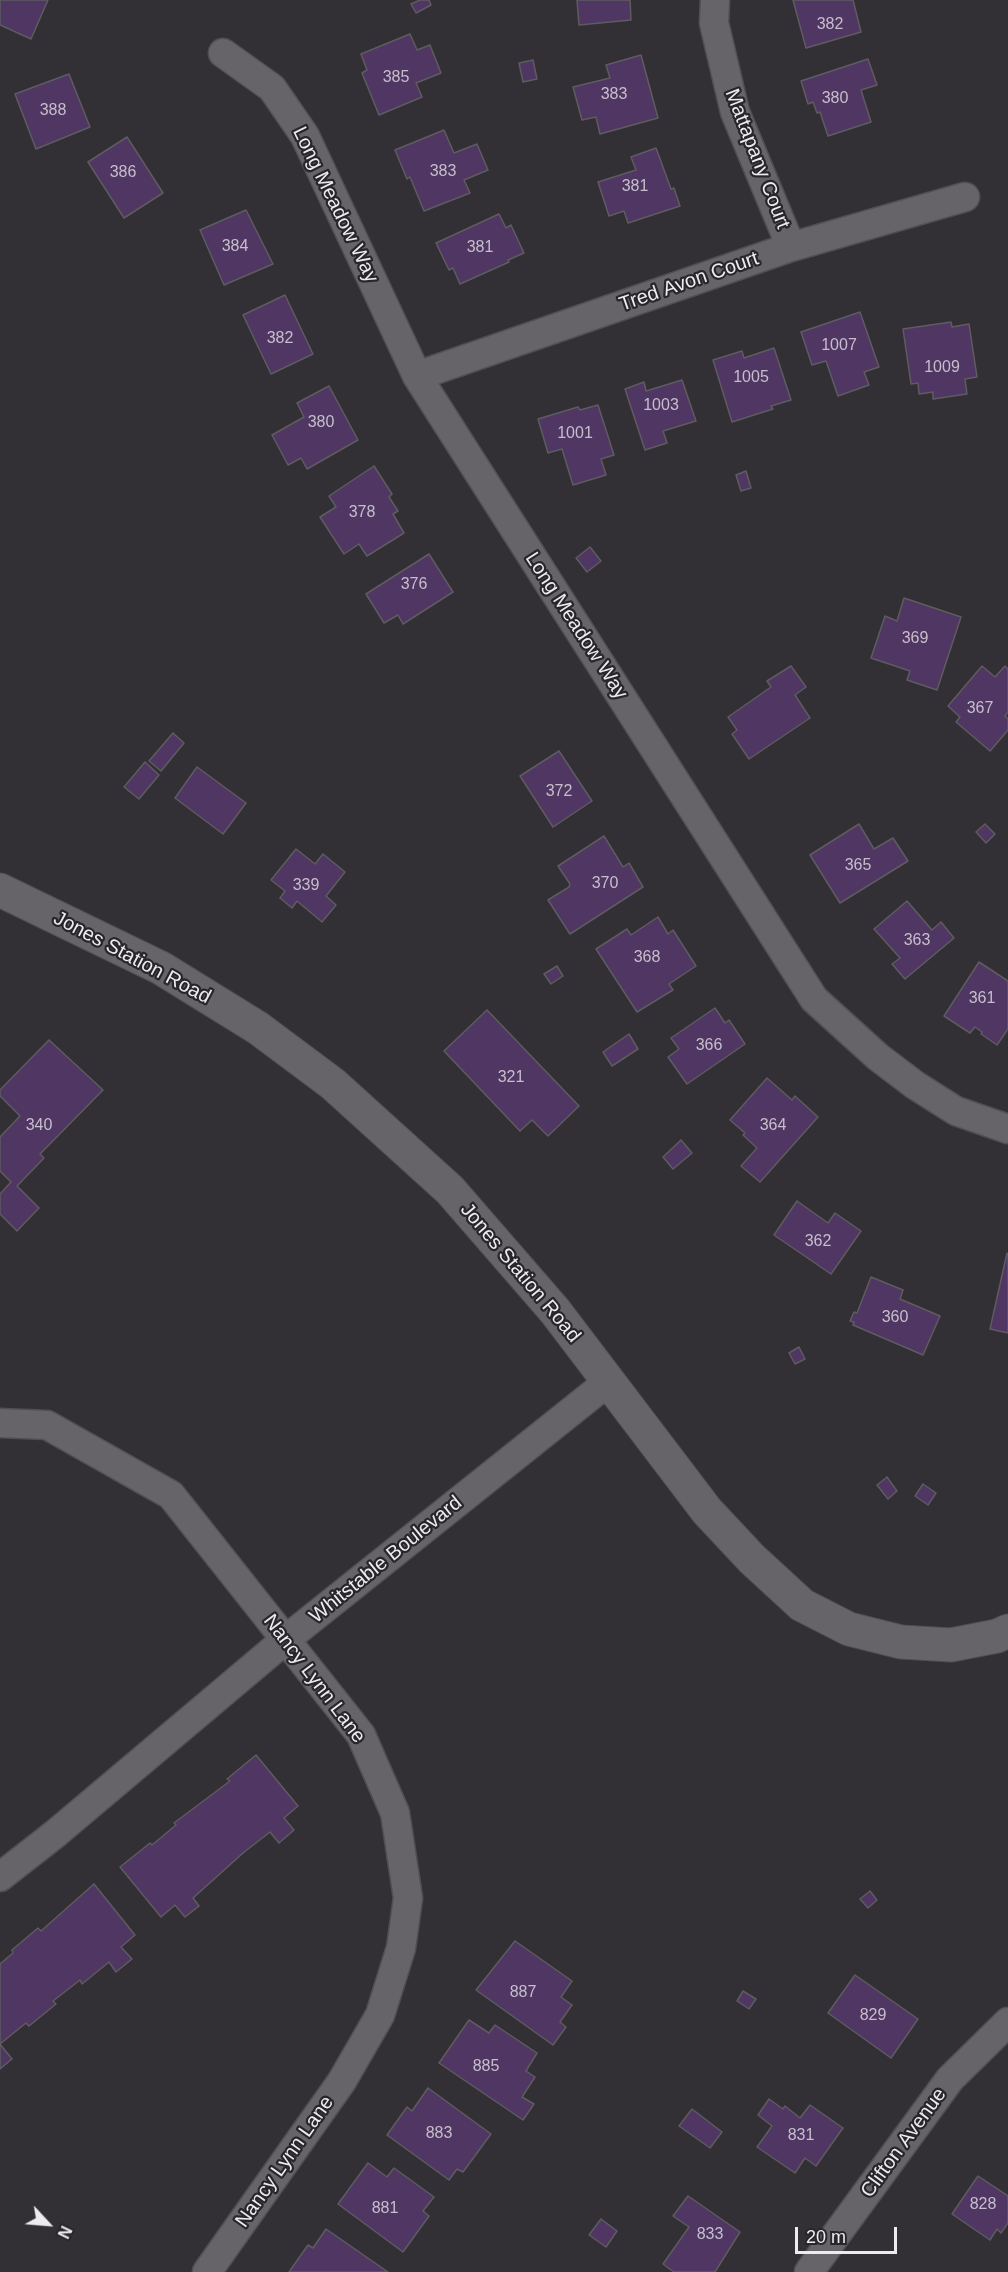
<!DOCTYPE html>
<html>
<head>
<meta charset="utf-8">
<style>
	body { margin:0 }
	#map { position:relative; width:1008px; height:2272px; overflow:hidden; background:#323034; font-family:Helvetica,sans-serif }
	canvas { display:block }
	.north { position:absolute; left:18px; top:2194px; width:60px; height:60px; -webkit-text-stroke:4px #28262a; paint-order:stroke; rotate:116deg; font-size:16px; font-weight:700; line-height:24px; text-align:center; color:#edebee }
	.north::after { content:''; display:block; margin:auto; width:21px; height:27px; background:#edebee; clip-path:polygon(50% 0,100% 100%,50% 72%,0 100%) }
	.scale { position:absolute; left:795px; top:2227px; width:102px; height:27px; box-sizing:border-box; border:3px solid #edebee; border-top:0; padding-left:8px; font-size:18px; line-height:21px; white-space:nowrap; color:#edebee; -webkit-text-stroke:4px #28262a; paint-order:stroke }
</style>
</head>
<body>
<div id="map">
<canvas width="1008" height="2272"></canvas>
<div class="north">N</div>
<div class="scale">20 m</div>
</div>
<script>
const ctx = document.querySelector('canvas').getContext('2d');
ctx.lineJoin = 'round';
function fillPath(path, color) { ctx.fillStyle = color; ctx.fill(path, 'evenodd'); }
const shape = rows => new Path2D(rows.map(r => 'M' + r).join(''));
function stroke(path, color, width, dash) { ctx.strokeStyle = color; ctx.lineWidth = width; ctx.lineCap = dash ? 'butt' : 'round'; ctx.setLineDash(dash || []); ctx.stroke(path); }
function label(font, color, halo, rows, align = 'center') {
  ctx.font = font + ' Helvetica,sans-serif'; ctx.lineWidth = 4.5; ctx.setLineDash([]); ctx.textBaseline = 'middle'; ctx.strokeStyle = halo; ctx.fillStyle = color; for (const [text, x, y, turn = 0] of rows) {
    ctx.save(); ctx.translate(x, y); ctx.rotate((+turn || 0) * Math.PI / 180); ctx.textAlign = isNaN(turn) ? turn : align; if (halo) ctx.strokeText(text, 0, 0); ctx.fillText(text, 0, 0); ctx.restore();
  }
}
const building = shape([
	[0,0,48,0,31,39,0,25,0,0],
	[420,0,429,0,431,5,416,13,411,4,420,0],
	[577,0,630,0,631,20,579,25,577,0],
	[793,0,853,0,861,32,806,48,793,0],
	[410,34,417,50,430,45,441,73,416,83,422,97,379,115,362,73,367,70,361,54,410,34],
	[641,55,658,118,600,134,596,117,582,120,573,87,610,78,606,65,641,55],
	[868,59,877,85,861,90,871,122,828,136,820,112,817,113,813,102,808,104,801,81,868,59],
	[533,60,537,79,523,82,519,63,533,60],
	[69,74,90,127,36,149,15,94,69,74],
	[444,130,454,153,477,144,488,170,464,180,470,193,424,211,410,177,407,179,395,150,444,130],
	[127,137,163,193,124,218,88,162,127,137],
	[656,148,671,189,674,188,680,206,628,223,624,211,609,216,598,182,636,170,631,157,656,148],
	[246,210,273,264,224,285,200,230,246,210],
	[499,214,506,228,511,225,524,253,508,260,509,262,460,284,453,268,449,270,436,243,499,214],
	[285,295,313,354,271,374,243,315,285,295],
	[860,312,879,367,864,372,869,385,838,396,826,361,812,365,801,332,860,312],
	[951,322,952,327,969,324,977,377,965,379,967,394,933,399,933,392,919,394,918,383,911,384,903,329,951,322],
	[774,348,791,400,771,406,773,409,732,422,713,360,742,351,744,358,774,348],
	[682,380,696,421,663,431,667,443,645,450,625,389,644,382,646,391,682,380],
	[329,386,358,440,307,469,301,458,288,465,272,435,304,417,297,403,329,386],
	[598,405,614,455,601,459,606,475,573,485,562,449,548,453,538,419,578,407,580,410,598,405],
	[374,466,392,494,389,497,398,511,393,514,404,533,367,556,359,544,344,554,320,517,336,507,329,496,374,466],
	[746,471,751,488,741,491,736,475,746,471],
	[590,547,601,561,587,572,576,558,590,547],
	[429,554,453,592,403,624,398,615,384,623,366,594,429,554],
	[904,598,961,617,937,690,907,680,910,671,871,658,885,616,897,621,904,598],
	[791,666,806,687,795,695,810,718,749,759,732,734,737,730,728,717,771,687,767,681,791,666],
	[982,666,995,677,1005,666,1008,669,1008,712,1005,716,1008,719,1008,730,990,751,956,722,960,717,948,706,982,666],
	[173,733,184,743,161,771,149,761,173,733],
	[559,751,592,801,553,827,520,776,559,751],
	[145,762,159,775,139,799,124,787,145,762],
	[197,767,246,803,223,834,175,798,197,767],
	[859,824,874,849,893,838,908,861,840,903,810,855,859,824],
	[985,824,995,834,986,843,976,832,985,824],
	[604,836,623,867,629,863,643,887,570,934,548,900,569,887,570,884,558,866,604,836],
	[296,849,315,864,323,854,345,872,326,896,336,905,322,922,297,901,292,908,280,898,285,891,271,880,296,849],
	[907,901,932,930,941,922,954,938,905,979,892,964,900,958,874,929,907,901],
	[658,917,668,934,673,930,696,966,669,984,673,990,637,1012,596,949,627,929,631,935,658,917],
	[979,962,1008,981,1008,1029,997,1045,981,1034,982,1032,975,1027,970,1033,944,1016,979,962],
	[557,966,563,976,551,984,544,974,557,966],
	[715,1008,725,1023,729,1020,745,1044,687,1084,668,1057,679,1049,671,1038,715,1008],
	[487,1010,579,1106,548,1136,532,1120,520,1131,444,1051,487,1010],
	[629,1034,638,1049,612,1066,603,1052,629,1034],
	[49,1040,103,1090,40,1154,44,1158,17,1186,39,1208,17,1231,0,1214,0,1194,11,1182,0,1171,0,1137,20,1116,0,1096,0,1090,49,1040],
	[767,1078,792,1100,795,1096,818,1117,760,1182,741,1166,757,1148,743,1135,745,1133,730,1120,767,1078],
	[681,1140,692,1153,673,1169,663,1157,681,1140],
	[797,1201,828,1223,835,1213,861,1231,831,1274,774,1235,797,1201],
	[1007,1253,1008,1254,1008,1333,990,1329,1007,1253],
	[871,1277,903,1290,900,1299,940,1316,923,1355,853,1325,854,1322,850,1321,854,1312,857,1313,871,1277],
	[799,1347,805,1359,795,1364,789,1353,799,1347],
	[887,1477,897,1491,888,1499,877,1485,887,1477],
	[923,1484,936,1493,928,1505,915,1496,923,1484],
	[256,1755,298,1806,284,1818,294,1830,279,1843,270,1832,243,1853,193,1898,199,1906,185,1917,175,1905,161,1917,120,1867,150,1843,152,1845,176,1825,174,1823,230,1781,227,1779,256,1755],
	[94,1884,135,1935,121,1947,132,1959,116,1972,109,1962,82,1984,80,1980,53,2001,56,2004,29,2026,26,2023,0,2044,12,2059,0,2069,0,1964,13,1953,12,1950,38,1928,41,1931,94,1884],
	[870,1891,877,1900,868,1908,860,1899,870,1891],
	[515,1941,572,1981,561,1997,572,2005,560,2022,566,2027,553,2045,476,1990,515,1941],
	[855,1975,918,2019,891,2058,828,2013,855,1975],
	[743,1991,756,1999,749,2009,737,2001,743,1991],
	[469,2020,489,2033,495,2025,537,2053,526,2071,535,2077,522,2097,534,2104,523,2120,439,2063,469,2020],
	[428,2088,491,2134,463,2172,457,2169,449,2180,387,2135,407,2107,412,2111,428,2088],
	[769,2099,783,2109,785,2106,800,2118,810,2105,843,2128,816,2166,805,2158,795,2173,757,2147,772,2126,758,2115,769,2099],
	[692,2109,722,2132,710,2148,679,2126,692,2109],
	[368,2163,387,2177,394,2168,434,2197,423,2211,429,2216,403,2252,338,2204,368,2163],
	[978,2176,1008,2196,1008,2223,1001,2233,997,2229,990,2240,952,2214,978,2176],
	[688,2196,740,2232,715,2272,674,2272,663,2264,689,2227,673,2216,688,2196],
	[601,2219,617,2231,606,2247,589,2235,601,2219],
	[326,2229,388,2272,289,2272,308,2245,313,2248,326,2229]
]);
fillPath(building, '#4f3663');
stroke(building, '#5e5c60', 1.5);
const minor = shape([
	[715,0,714,23,735,112,791,247],
	[223,53,272,88,305,136,417,376,814,999,878,1057,915,1085,956,1111,1008,1129],
	[417,376,791,247,965,197],
	[0,1423,47,1425,171,1495,361,1735,395,1813,408,1898,401,1948,380,2015,342,2081,207,2272],
	[0,1877,55,1834,285,1640,608,1382],
	[809,2272,950,2079,1008,2022]
]);
const tertiary = shape([
	[0,890,161,968,258,1028,333,1084,450,1190,555,1311,707,1511,752,1559,802,1605,849,1629,901,1642,951,1645,997,1636,1008,1631]
]);
stroke(minor, '#514f53', 31);
stroke(tertiary, '#514f53', 35);
stroke(minor, '#676469', 28);
stroke(tertiary, '#676469', 33);
label('16px', '#c6becb', null, [
	["382",830,25],
	["385",396,78],
	["383",614,95],
	["380",835,99],
	["388",53,111],
	["383",443,172],
	["386",123,173],
	["381",635,187],
	["384",235,247],
	["381",480,248],
	["382",280,339],
	["1007",839,346],
	["1009",942,368],
	["1005",751,378],
	["1003",661,406],
	["380",321,423],
	["1001",575,434],
	["378",362,513],
	["376",414,585],
	["369",915,639],
	["367",980,709],
	["372",559,792],
	["365",858,866],
	["370",605,884],
	["339",306,886],
	["363",917,941],
	["368",647,958],
	["361",982,999],
	["366",709,1046],
	["321",511,1078],
	["340",39,1126],
	["364",773,1126],
	["362",818,1242],
	["360",895,1318],
	["887",523,1993],
	["829",873,2016],
	["885",486,2067],
	["883",439,2134],
	["831",801,2136],
	["828",983,2205],
	["881",385,2209],
	["833",710,2235]
]);
label('20px', '#edebee', '#28262a', [
	["Mattapany Court",757,159,69],
	["Long Meadow Way",335,205,64],
	["Tred Avon Court",689,282,-19],
	["Long Meadow Way",576,626,57],
	["Jones Station Road",132,958,28],
	["Jones Station Road",520,1273,50],
	["Whitstable Boulevard",386,1560,-39],
	["Nancy Lynn Lane",314,1679,53],
	["Clifton Avenue",904,2143,-54],
	["Nancy Lynn Lane",285,2162,-55]
]);
</script>
</body>
</html>
